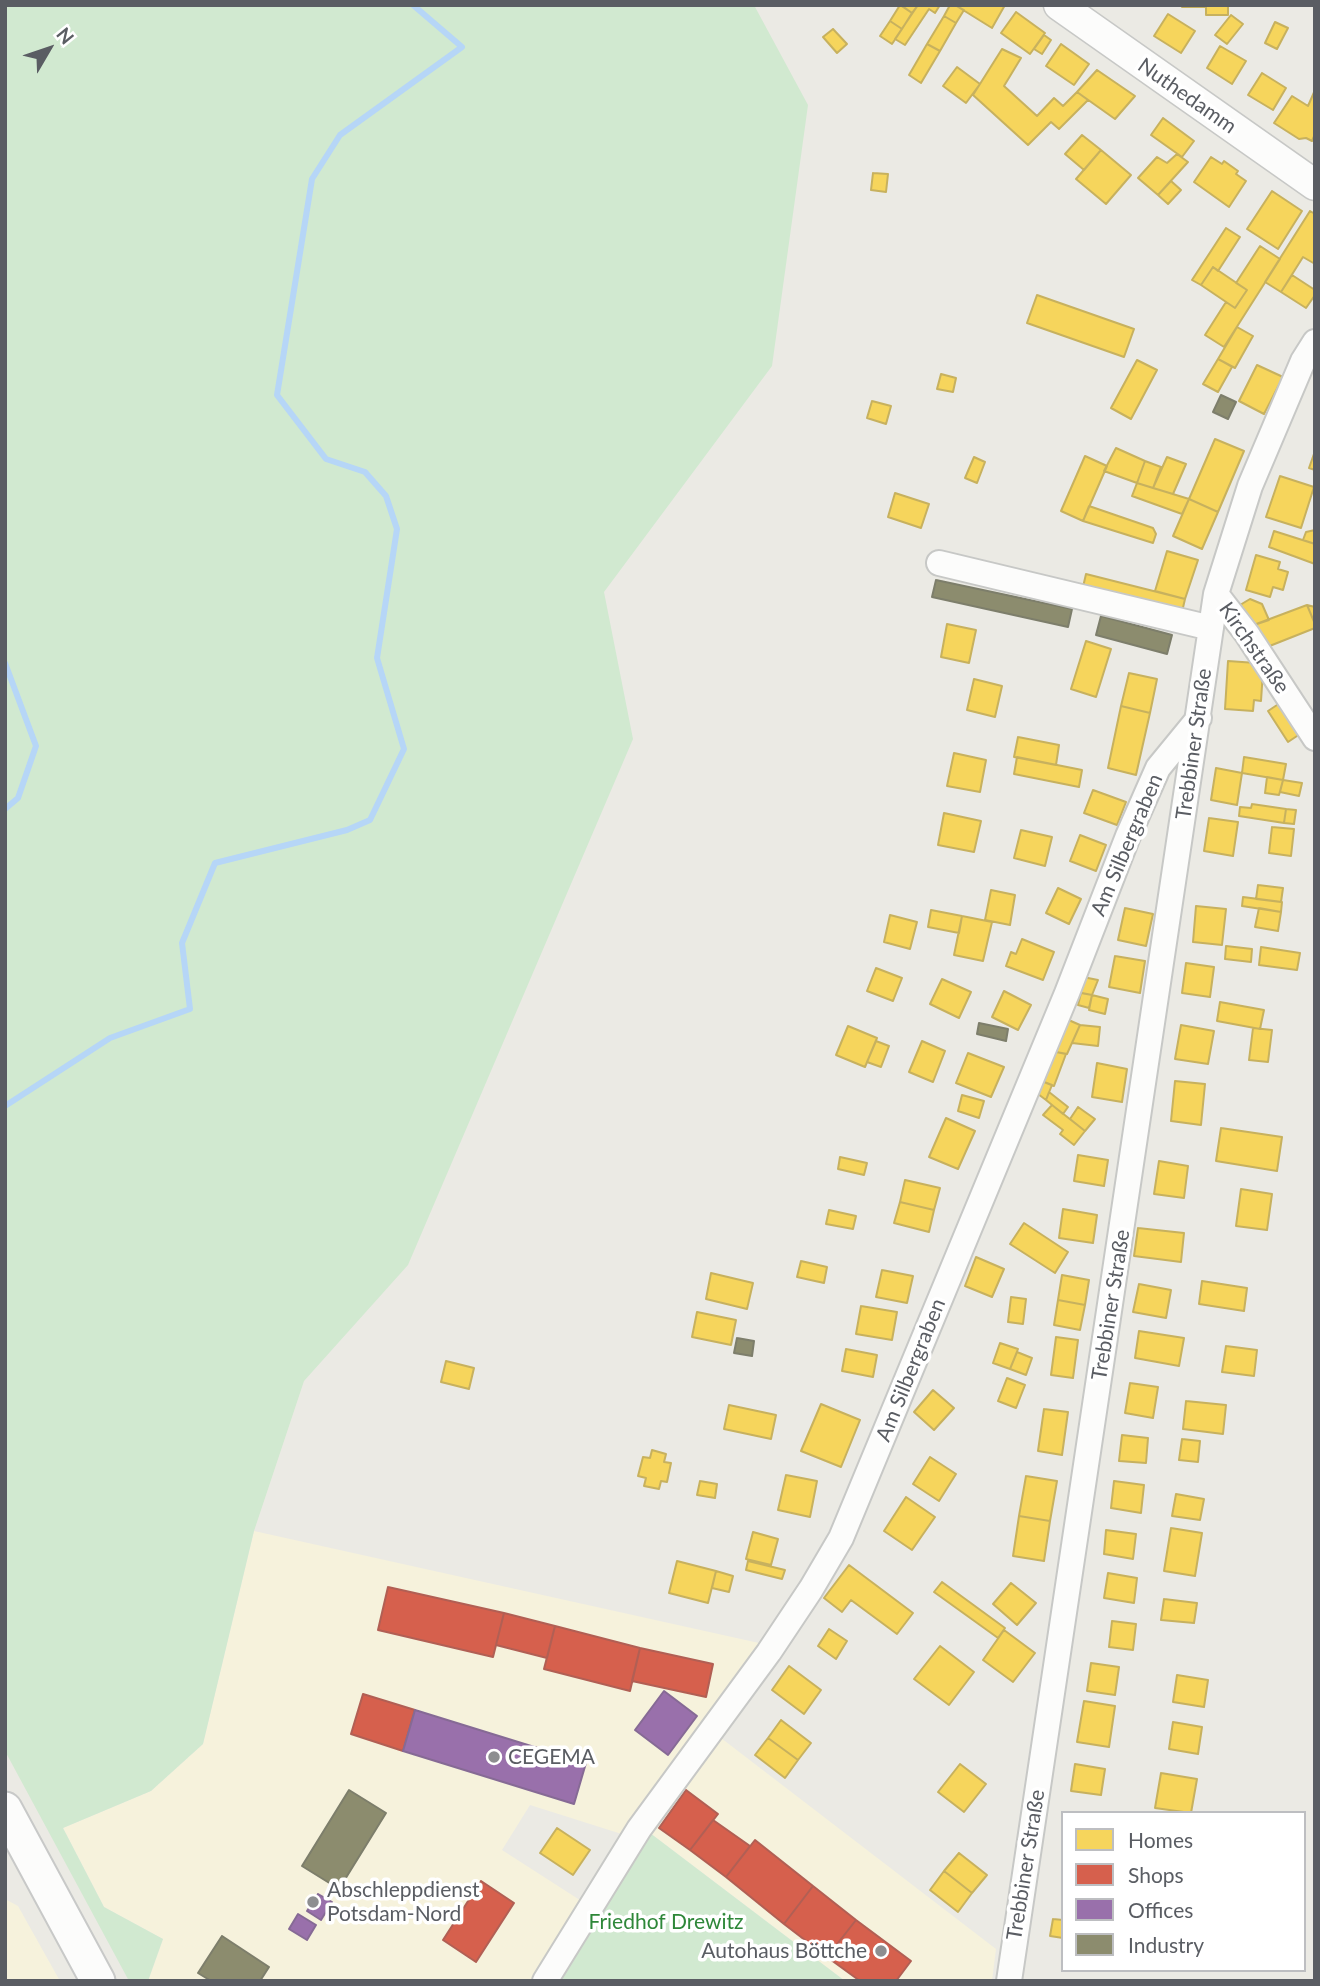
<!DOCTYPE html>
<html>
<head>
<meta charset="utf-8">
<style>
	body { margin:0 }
	#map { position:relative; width:1320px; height:1986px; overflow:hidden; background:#ebeae4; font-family:Lato,sans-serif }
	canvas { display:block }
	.frame { position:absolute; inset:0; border:7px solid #5a5d63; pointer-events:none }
	.legend { position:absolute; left:1061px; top:1811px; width:245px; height:161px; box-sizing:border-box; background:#fff; border:2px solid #bdbec1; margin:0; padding:9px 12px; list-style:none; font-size:21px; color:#5a5d63 }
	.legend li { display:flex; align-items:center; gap:14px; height:35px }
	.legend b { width:35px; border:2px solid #bdbec1 }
	.north { position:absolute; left:14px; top:14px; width:70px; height:70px; -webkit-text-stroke:5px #fff; paint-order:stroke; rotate:51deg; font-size:19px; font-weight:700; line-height:28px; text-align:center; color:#5a5d63 }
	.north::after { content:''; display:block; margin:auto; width:24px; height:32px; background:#5a5d63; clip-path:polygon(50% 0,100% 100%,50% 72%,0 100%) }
</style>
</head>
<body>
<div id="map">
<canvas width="1320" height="1986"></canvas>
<div class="frame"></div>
<ul class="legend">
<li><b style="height:19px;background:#f6d55c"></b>Homes</li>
<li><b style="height:19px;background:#d6604d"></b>Shops</li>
<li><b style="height:19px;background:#9970ab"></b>Offices</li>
<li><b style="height:19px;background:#8c8c6e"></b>Industry</li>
</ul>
<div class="north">N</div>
</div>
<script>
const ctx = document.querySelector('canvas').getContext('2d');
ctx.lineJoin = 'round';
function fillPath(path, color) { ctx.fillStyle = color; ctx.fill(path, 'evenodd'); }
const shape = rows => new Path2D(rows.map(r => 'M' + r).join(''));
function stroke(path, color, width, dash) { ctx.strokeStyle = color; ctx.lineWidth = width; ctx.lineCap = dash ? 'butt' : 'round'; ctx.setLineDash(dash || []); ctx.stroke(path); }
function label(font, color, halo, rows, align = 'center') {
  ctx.font = font + ' Lato,sans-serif'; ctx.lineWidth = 7; ctx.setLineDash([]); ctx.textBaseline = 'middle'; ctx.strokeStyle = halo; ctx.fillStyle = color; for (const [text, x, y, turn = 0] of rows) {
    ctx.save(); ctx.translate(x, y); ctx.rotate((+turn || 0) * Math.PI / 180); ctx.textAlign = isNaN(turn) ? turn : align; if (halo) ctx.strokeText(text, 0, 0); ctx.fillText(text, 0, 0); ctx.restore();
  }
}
fillPath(shape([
	[254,1531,759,1643,628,1836,530,1805,502,1850,586,1904,538,1981,148,1981,163,1939,104,1907,63,1828,151,1791,203,1744],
	[721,1738,996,1949,992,1981,845,1981,650,1833],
	[5,1899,18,1906,60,1981,5,1981]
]), '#f6f2dc');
fillPath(shape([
	[5,5,754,5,808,105,772,366,604,592,633,739,408,1265,304,1381,254,1531,203,1744,151,1791,63,1828,104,1907,163,1939,148,1981,129,1981,5,1751],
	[650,1833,845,1981,557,1981]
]), '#d1e9d0');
const homes = shape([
	[900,5,912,13,902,29,890,21,900,5],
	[901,5,918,5,912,13,901,5],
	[918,5,940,5,935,13,929,9,905,45,895,39,918,5],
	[950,5,955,5,964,10,956,23,944,16,950,5],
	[955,5,1005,5,992,28,955,5],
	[1182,5,1206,5,1206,7,1182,7,1182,5],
	[1206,5,1228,5,1228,15,1206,15,1206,5],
	[1016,12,1045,33,1030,54,1001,33,1016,12],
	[1168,14,1195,31,1181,53,1154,36,1168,14],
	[1231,15,1243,24,1227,44,1215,35,1231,15],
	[944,16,956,23,940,51,927,44,944,16],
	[890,21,902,29,892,44,880,36,890,21],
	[1275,22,1288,28,1277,49,1265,43,1275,22],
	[833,29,847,44,837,53,823,37,833,29],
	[1044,35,1051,40,1042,54,1034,49,1044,35],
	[927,44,940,51,921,83,909,75,927,44],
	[1061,44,1089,64,1074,85,1046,66,1061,44],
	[1220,46,1246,61,1232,84,1207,68,1220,46],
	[1002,49,1021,58,1004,86,1037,116,1054,98,1063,106,1077,92,1088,100,1059,129,1051,122,1028,145,973,95,1002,49],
	[957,67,980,84,966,103,943,86,957,67],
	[1097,70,1135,96,1115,119,1077,92,1097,70],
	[1262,73,1286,88,1273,110,1248,95,1262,73],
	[1315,90,1315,134,1312,141,1306,138,1299,139,1274,123,1292,96,1308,106,1315,90],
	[1163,118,1194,141,1182,157,1151,135,1163,118],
	[1082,135,1101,150,1084,170,1065,154,1082,135],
	[1101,150,1131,175,1106,204,1076,179,1101,150],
	[1177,154,1188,162,1158,195,1138,178,1157,157,1167,163,1177,154],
	[1211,157,1222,164,1224,161,1238,171,1236,174,1246,181,1229,207,1194,182,1211,157],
	[873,173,888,174,886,192,871,190,873,173],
	[1171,181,1181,190,1168,204,1158,195,1171,181],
	[1272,191,1302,211,1278,249,1247,229,1272,191],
	[1310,211,1315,214,1315,264,1303,257,1281,292,1265,282,1310,211],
	[1226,228,1240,237,1218,271,1213,267,1201,285,1192,280,1226,228],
	[1260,246,1280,259,1224,347,1205,335,1226,302,1235,308,1247,290,1236,283,1260,246],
	[1213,267,1247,290,1235,308,1201,285,1213,267],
	[1292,275,1315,290,1315,295,1306,308,1281,292,1292,275],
	[1037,295,1134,329,1124,357,1027,323,1037,295],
	[1237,327,1253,336,1235,368,1218,359,1237,327],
	[1218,359,1232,367,1218,392,1203,384,1218,359],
	[1137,360,1157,370,1131,419,1111,408,1137,360],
	[1257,365,1283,377,1264,414,1239,401,1257,365],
	[941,374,956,378,953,392,937,389,941,374],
	[872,401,891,406,886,424,867,418,872,401],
	[1215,439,1244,451,1218,512,1189,499,1215,439],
	[1116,448,1145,461,1137,483,1104,471,1116,448],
	[1315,451,1315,470,1309,468,1315,451],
	[1085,456,1107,466,1083,521,1061,511,1085,456],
	[974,457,985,462,977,483,965,478,974,457],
	[1167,457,1186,464,1173,494,1153,488,1167,457],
	[1145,461,1161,467,1153,488,1137,483,1145,461],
	[1280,476,1314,487,1301,528,1266,517,1280,476],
	[1137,483,1189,499,1182,514,1132,496,1137,483],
	[895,493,929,504,921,528,888,517,895,493],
	[1189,499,1218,512,1202,549,1173,536,1189,499],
	[1089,506,1153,528,1156,534,1153,543,1083,521,1089,506],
	[1315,530,1315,544,1303,540,1306,532,1315,530],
	[1274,531,1315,544,1315,564,1269,547,1274,531],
	[1167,551,1198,560,1185,599,1155,591,1167,551],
	[1256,555,1280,562,1278,569,1288,572,1283,590,1273,587,1270,597,1246,590,1256,555],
	[1086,574,1185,599,1182,612,1083,587,1086,574],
	[1250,599,1262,604,1269,620,1251,626,1240,605,1250,599],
	[1307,605,1315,624,1315,628,1262,649,1251,626,1307,605],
	[1307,605,1315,607,1315,624,1307,605],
	[947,624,976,630,969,663,941,657,947,624],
	[1086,641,1111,649,1096,697,1071,689,1086,641],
	[1228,661,1256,663,1256,671,1263,671,1261,701,1254,700,1253,711,1225,709,1228,661],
	[1129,673,1157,679,1150,713,1121,706,1129,673],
	[974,679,1002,686,995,717,967,710,974,679],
	[1283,701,1303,732,1288,742,1268,711,1283,701],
	[1121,706,1150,713,1136,775,1108,768,1121,706],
	[1018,737,1059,745,1056,765,1014,757,1018,737],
	[954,753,986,760,980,792,947,786,954,753],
	[1017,757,1082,770,1079,787,1014,774,1017,757],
	[1244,757,1286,764,1283,780,1242,773,1244,757],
	[1216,768,1242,773,1237,805,1211,800,1216,768],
	[1267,777,1283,780,1279,795,1265,793,1267,777],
	[1283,780,1302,783,1299,796,1280,792,1283,780],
	[1093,790,1126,802,1117,825,1084,813,1093,790],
	[1252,804,1286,809,1284,823,1239,816,1240,807,1251,808,1252,804],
	[1286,809,1296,810,1294,824,1284,823,1286,809],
	[944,813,981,821,974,852,938,845,944,813],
	[1209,818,1238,822,1233,856,1204,851,1209,818],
	[1272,827,1294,829,1291,856,1269,853,1272,827],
	[1021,830,1052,837,1045,866,1014,858,1021,830],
	[1080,835,1106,845,1096,871,1070,861,1080,835],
	[1258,885,1283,888,1281,902,1256,899,1258,885],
	[1058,888,1081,899,1069,924,1046,913,1058,888],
	[991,890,1015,895,1010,925,985,920,991,890],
	[1243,897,1282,902,1281,912,1242,906,1243,897],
	[1196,906,1226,909,1222,945,1193,942,1196,906],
	[1125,908,1153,914,1146,946,1118,940,1125,908],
	[1259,908,1281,912,1278,931,1255,927,1259,908],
	[931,910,962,916,959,933,928,927,931,910],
	[890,915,917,922,910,949,884,942,890,915],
	[962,916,992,922,983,961,954,955,962,916],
	[1022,939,1054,952,1043,980,1006,966,1011,952,1016,954,1022,939],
	[1226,946,1252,949,1251,962,1225,959,1226,946],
	[1261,947,1300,953,1297,970,1259,965,1261,947],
	[1115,956,1145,961,1140,993,1109,987,1115,956],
	[1186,963,1214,967,1210,997,1182,993,1186,963],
	[876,968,902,978,893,1001,867,991,876,968],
	[1083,977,1098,980,1092,995,1077,992,1083,977],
	[942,979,971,992,959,1018,930,1004,942,979],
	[1004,991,1031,1005,1018,1030,992,1017,1004,991],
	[1081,993,1092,995,1089,1008,1078,1005,1081,993],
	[1092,995,1108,999,1105,1014,1089,1010,1092,995],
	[1220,1002,1264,1010,1260,1029,1217,1021,1220,1002],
	[1064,1018,1080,1025,1067,1054,1051,1051,1064,1018],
	[1080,1025,1100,1027,1098,1046,1072,1043,1080,1025],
	[1181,1025,1214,1031,1208,1064,1175,1059,1181,1025],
	[848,1026,877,1038,865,1067,836,1055,848,1026],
	[1253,1028,1272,1030,1268,1062,1249,1060,1253,1028],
	[876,1041,889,1046,881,1067,867,1062,876,1041],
	[922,1041,945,1051,933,1082,909,1072,922,1041],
	[1051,1051,1066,1054,1054,1086,1039,1080,1051,1051],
	[968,1053,1004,1067,991,1097,956,1083,968,1053],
	[1097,1063,1127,1069,1122,1102,1092,1097,1097,1063],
	[1039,1080,1052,1085,1046,1100,1034,1091,1039,1080],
	[1175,1081,1205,1084,1201,1125,1171,1121,1175,1081],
	[1049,1092,1068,1107,1063,1114,1046,1100,1049,1092],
	[962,1095,984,1101,979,1118,958,1111,962,1095],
	[1052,1105,1085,1131,1074,1145,1060,1134,1063,1130,1043,1115,1052,1105],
	[1078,1107,1095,1119,1085,1131,1070,1119,1078,1107],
	[946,1118,975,1131,958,1169,929,1157,946,1118],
	[1221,1128,1282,1137,1277,1171,1216,1161,1221,1128],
	[1078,1155,1108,1160,1104,1186,1074,1181,1078,1155],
	[840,1157,867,1163,864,1175,838,1169,840,1157],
	[1159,1161,1188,1166,1184,1198,1154,1194,1159,1161],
	[905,1180,940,1188,934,1210,900,1202,905,1180],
	[1241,1189,1272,1194,1267,1230,1236,1226,1241,1189],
	[900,1202,934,1210,929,1232,894,1223,900,1202],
	[1063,1209,1097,1215,1093,1243,1059,1238,1063,1209],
	[829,1210,856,1216,853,1229,826,1224,829,1210],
	[1024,1223,1068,1252,1055,1273,1010,1244,1024,1223],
	[1138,1228,1184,1233,1181,1262,1134,1256,1138,1228],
	[976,1257,1004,1269,992,1297,965,1286,976,1257],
	[801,1261,827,1267,824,1283,797,1277,801,1261],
	[882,1270,913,1276,907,1303,876,1297,882,1270],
	[711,1273,753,1283,747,1309,706,1299,711,1273],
	[1062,1275,1089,1280,1085,1305,1058,1300,1062,1275],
	[1202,1281,1247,1288,1244,1311,1199,1304,1202,1281],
	[1139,1284,1171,1290,1166,1318,1133,1312,1139,1284],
	[1011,1297,1026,1299,1023,1324,1008,1322,1011,1297],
	[1058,1300,1085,1305,1080,1330,1054,1325,1058,1300],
	[861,1306,897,1312,892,1340,856,1334,861,1306],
	[697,1312,736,1320,731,1345,692,1337,697,1312],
	[1139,1331,1184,1338,1179,1366,1135,1358,1139,1331],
	[1056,1337,1078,1340,1073,1378,1051,1375,1056,1337],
	[1000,1343,1018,1349,1010,1369,993,1363,1000,1343],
	[1226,1346,1257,1350,1254,1376,1222,1372,1226,1346],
	[846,1349,877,1355,873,1377,842,1371,846,1349],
	[1017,1352,1032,1358,1026,1375,1010,1369,1017,1352],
	[446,1361,474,1368,469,1389,441,1382,446,1361],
	[1007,1378,1025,1385,1016,1408,998,1401,1007,1378],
	[1130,1383,1158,1387,1153,1418,1125,1413,1130,1383],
	[933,1390,954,1408,934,1430,914,1412,933,1390],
	[1186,1401,1226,1405,1223,1434,1183,1429,1186,1401],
	[821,1404,860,1420,841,1467,801,1451,821,1404],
	[729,1405,776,1415,771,1439,724,1429,729,1405],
	[1044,1409,1068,1412,1062,1455,1038,1451,1044,1409],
	[1122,1435,1148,1438,1146,1463,1119,1461,1122,1435],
	[1182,1439,1200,1441,1198,1462,1179,1460,1182,1439],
	[652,1450,666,1454,664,1462,671,1463,667,1482,661,1481,659,1489,644,1486,646,1478,638,1476,643,1457,650,1458,652,1450],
	[930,1457,956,1474,939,1501,913,1484,930,1457],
	[786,1475,817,1481,810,1517,778,1510,786,1475],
	[1026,1476,1057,1481,1050,1521,1019,1516,1026,1476],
	[700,1481,717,1484,715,1498,697,1495,700,1481],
	[1114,1481,1144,1485,1141,1513,1111,1508,1114,1481],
	[1176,1494,1204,1499,1200,1520,1172,1516,1176,1494],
	[906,1497,935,1517,912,1550,884,1531,906,1497],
	[1019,1516,1050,1521,1044,1561,1013,1556,1019,1516],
	[1171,1528,1202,1533,1195,1576,1164,1571,1171,1528],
	[1106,1530,1136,1534,1133,1559,1104,1554,1106,1530],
	[753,1532,778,1539,771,1565,746,1559,753,1532],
	[677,1561,716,1571,708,1603,669,1593,677,1561],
	[748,1561,785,1570,782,1579,746,1570,748,1561],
	[849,1565,913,1613,897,1634,851,1600,842,1612,824,1598,849,1565],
	[716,1571,733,1576,729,1592,712,1588,716,1571],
	[1108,1573,1137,1578,1134,1603,1104,1598,1108,1573],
	[942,1582,1005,1628,998,1638,934,1592,942,1582],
	[1011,1583,1036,1603,1017,1625,993,1604,1011,1583],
	[1164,1599,1197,1603,1194,1623,1161,1620,1164,1599],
	[1112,1621,1136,1624,1133,1650,1109,1647,1112,1621],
	[829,1629,847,1641,836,1659,818,1646,829,1629],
	[1004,1630,1035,1653,1013,1682,983,1660,1004,1630],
	[940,1646,974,1672,949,1705,914,1679,940,1646],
	[1091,1663,1119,1667,1115,1695,1087,1691,1091,1663],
	[789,1666,821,1690,804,1714,772,1690,789,1666],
	[1177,1675,1208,1680,1204,1707,1173,1702,1177,1675],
	[1084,1701,1115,1706,1109,1747,1077,1742,1084,1701],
	[781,1720,811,1743,798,1760,768,1738,781,1720],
	[1173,1722,1202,1727,1198,1754,1169,1749,1173,1722],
	[768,1738,798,1760,785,1778,755,1755,768,1738],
	[960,1764,986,1784,964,1812,938,1792,960,1764],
	[1075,1764,1105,1769,1101,1795,1071,1791,1075,1764],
	[1161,1773,1197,1779,1191,1813,1155,1808,1161,1773],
	[557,1828,590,1850,573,1875,540,1853,557,1828],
	[959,1853,987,1875,972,1893,944,1871,959,1853],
	[944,1871,972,1893,958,1912,930,1890,944,1871],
	[1053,1919,1063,1920,1063,1938,1050,1936,1053,1919]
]);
fillPath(homes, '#f6d55c');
stroke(homes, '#c7b15e', 2);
const shops = shape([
	[388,1587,504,1613,493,1657,378,1630,388,1587],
	[504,1613,555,1626,547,1658,496,1645,504,1613],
	[555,1626,640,1648,630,1691,544,1669,555,1626],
	[640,1648,713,1664,706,1697,632,1681,640,1648],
	[363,1694,415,1710,403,1751,351,1734,363,1694],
	[686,1790,718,1814,690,1850,659,1828,686,1790],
	[713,1820,750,1846,726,1877,690,1850,713,1820],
	[755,1840,813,1886,784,1924,726,1877,755,1840],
	[481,1881,514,1903,476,1962,443,1940,481,1881],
	[813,1886,856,1920,827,1957,784,1924,813,1886],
	[856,1920,911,1961,896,1981,860,1981,827,1957,856,1920]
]);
fillPath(shops, '#d6604d');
stroke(shops, '#b15f54', 2);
const offices = shape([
	[664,1691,697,1716,668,1755,635,1730,664,1691],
	[415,1710,586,1763,574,1804,403,1751,415,1710],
	[318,1894,332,1902,321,1920,307,1911,318,1894],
	[298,1914,316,1925,307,1940,289,1929,298,1914]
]);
fillPath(offices, '#9970ab');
stroke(offices, '#866a95', 2);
const industry = shape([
	[1221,395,1236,402,1228,419,1213,412,1221,395],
	[936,580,1072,609,1068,627,932,597,936,580],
	[1101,616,1172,635,1167,654,1096,635,1101,616],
	[979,1023,1008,1029,1006,1041,977,1034,979,1023],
	[737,1338,754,1341,752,1356,734,1353,737,1338],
	[349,1790,386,1813,339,1889,302,1866,349,1790],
	[222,1936,269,1967,260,1981,211,1981,198,1973,222,1936]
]);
fillPath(industry, '#8c8c6e');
stroke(industry, '#7d7e6b', 2);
stroke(shape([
	[5,663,36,746,18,798,5,809],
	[5,1106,110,1038,190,1009,182,943,215,863,347,830,370,820,404,749,377,658,397,529,386,496,365,472,326,459,277,395,312,179,340,135,462,47,413,5]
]), '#b6d6f7', 6);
const minor = shape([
	[939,563,1211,628],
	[1216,594,1247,634,1315,738],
	[545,1981,639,1829,769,1652,811,1589,841,1538,1067,993,1128,836,1158,768,1199,718],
	[1009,1981,1216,594,1250,486,1303,361,1315,342]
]);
const tertiary = shape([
	[1059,5,1315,185]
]);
const secondary = shape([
	[5,1809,98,1981]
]);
stroke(minor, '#c7c8c6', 28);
stroke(tertiary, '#c7c8c6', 33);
stroke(secondary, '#c8c9c8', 37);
stroke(minor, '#fcfcfb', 24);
stroke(tertiary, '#fcfcfb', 30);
stroke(secondary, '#fcfcfb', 33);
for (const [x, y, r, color] of [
	[494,1757,7,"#8d8e90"],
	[313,1902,7,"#8d8e90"],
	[881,1951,7,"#8d8e90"]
]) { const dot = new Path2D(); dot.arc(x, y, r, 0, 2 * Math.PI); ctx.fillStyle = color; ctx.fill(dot); stroke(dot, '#fff', 2.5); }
label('21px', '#5a5d63', '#fff', [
	["Nuthedamm",1187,96,35],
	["Kirchstraße",1254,648,55],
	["Trebbiner Straße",1194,744,-82],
	["Am Silbergraben",1127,845,-67],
	["Trebbiner Straße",1111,1305,-81],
	["Am Silbergraben",911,1370,-68],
	["Trebbiner Straße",1026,1865,-81]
]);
label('21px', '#5a5d63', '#fff', [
	["CEGEMA",508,1757],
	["Abschleppdienst",327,1890],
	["Potsdam-Nord",327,1914],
	["Autohaus Böttche",867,1951,"right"]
], 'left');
label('21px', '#2e8739', '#fff', [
	["Friedhof Drewitz",666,1922]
]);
</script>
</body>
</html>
